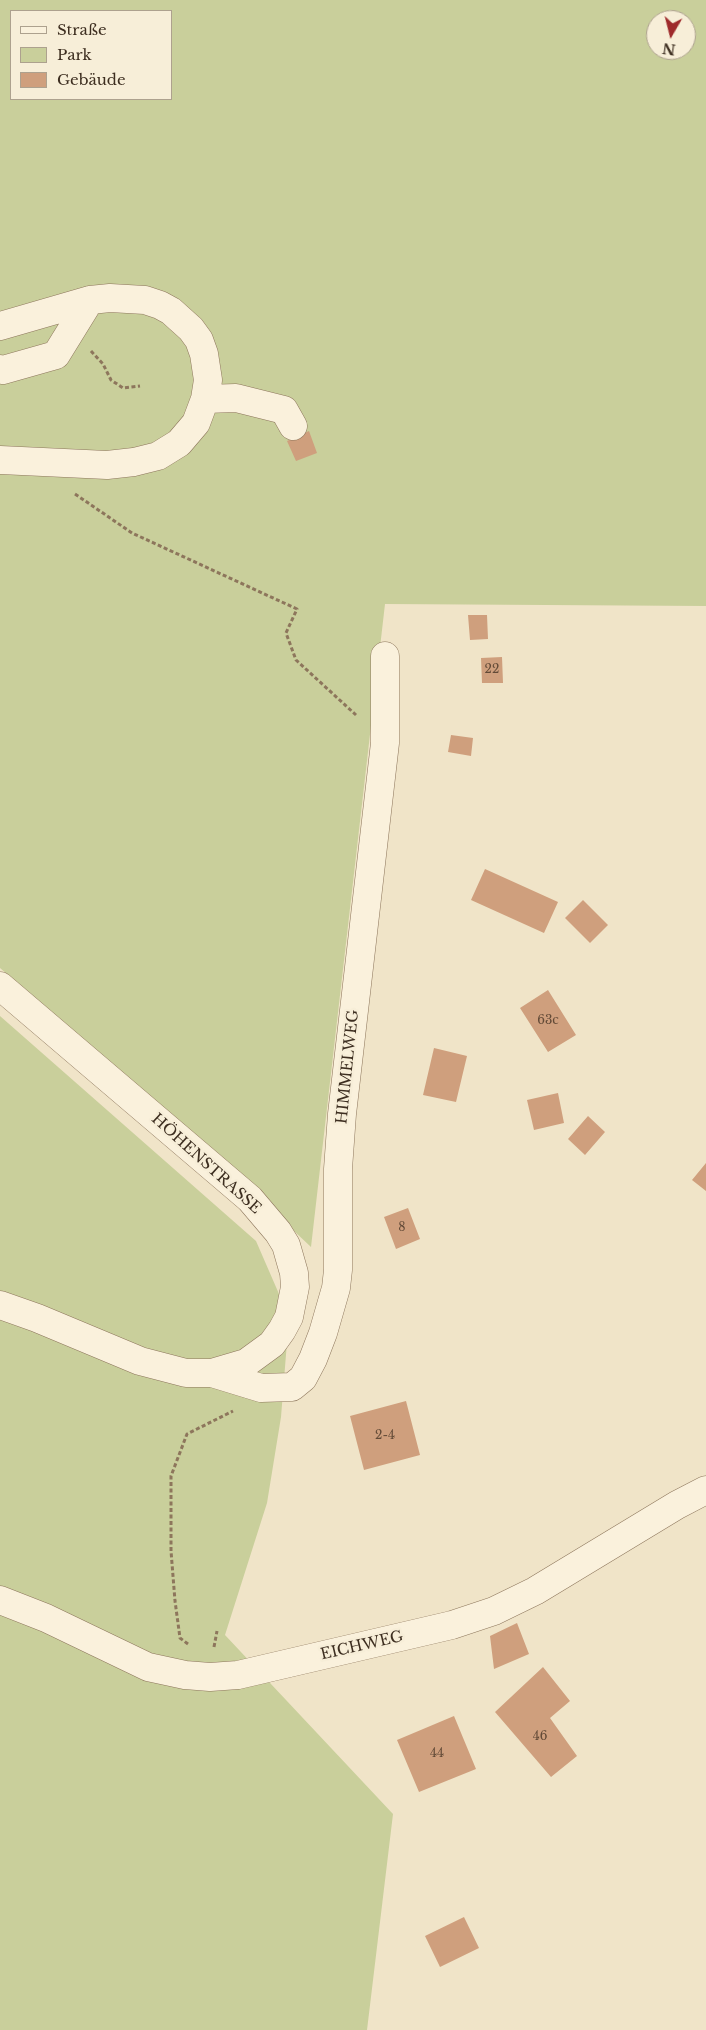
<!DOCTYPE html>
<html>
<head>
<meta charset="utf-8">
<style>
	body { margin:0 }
	#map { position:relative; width:706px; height:2030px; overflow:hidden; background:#f0e4c8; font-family:"Libre Baskerville",serif }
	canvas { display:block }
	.legend { position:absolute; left:10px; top:10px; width:162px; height:90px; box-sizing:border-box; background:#f7eed8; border:1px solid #ada18e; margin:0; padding:6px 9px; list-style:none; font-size:15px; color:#3d2e20 }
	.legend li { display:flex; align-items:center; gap:10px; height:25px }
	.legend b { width:25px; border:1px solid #ada18e }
	.north { position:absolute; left:646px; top:10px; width:50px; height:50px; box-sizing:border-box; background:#f7eed8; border:1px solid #ada18e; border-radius:50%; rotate:188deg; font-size:14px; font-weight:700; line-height:20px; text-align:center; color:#3d2e20 }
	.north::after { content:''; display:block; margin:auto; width:18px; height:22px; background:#9e2a2b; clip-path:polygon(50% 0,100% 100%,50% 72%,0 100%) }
</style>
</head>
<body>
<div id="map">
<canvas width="706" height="2030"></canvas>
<ul class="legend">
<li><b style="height:6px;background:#faf1dc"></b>Straße</li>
<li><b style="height:14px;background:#c9cf9b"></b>Park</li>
<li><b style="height:14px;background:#cf9f7d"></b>Gebäude</li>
</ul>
<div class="north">N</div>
</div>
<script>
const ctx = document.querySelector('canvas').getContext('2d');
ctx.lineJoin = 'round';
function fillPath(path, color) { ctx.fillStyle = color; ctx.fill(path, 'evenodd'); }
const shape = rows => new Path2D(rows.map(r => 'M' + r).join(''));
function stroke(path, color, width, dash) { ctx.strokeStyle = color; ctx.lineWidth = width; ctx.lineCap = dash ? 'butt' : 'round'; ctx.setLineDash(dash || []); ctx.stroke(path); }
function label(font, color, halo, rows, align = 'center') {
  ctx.font = font + ' "Libre Baskerville",serif'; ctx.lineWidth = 5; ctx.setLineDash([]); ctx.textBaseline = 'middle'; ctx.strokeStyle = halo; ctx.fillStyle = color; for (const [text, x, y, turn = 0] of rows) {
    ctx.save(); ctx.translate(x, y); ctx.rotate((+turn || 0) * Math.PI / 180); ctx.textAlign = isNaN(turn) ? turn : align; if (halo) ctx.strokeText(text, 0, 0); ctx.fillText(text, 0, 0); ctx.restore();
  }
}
fillPath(shape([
	[0,0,706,0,706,606,385,604,311,1247,189,1132,0,968],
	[11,11,171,11,171,99,11,99],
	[656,20,686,20,686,50,656,50],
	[0,1016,256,1241,289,1317,281,1417,267,1503,225,1635,393,1814,367,2030,0,2030]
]), '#c9cf9b');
fillPath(shape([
	[309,431,317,453,296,461,287,441],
	[468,615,487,615,488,639,470,640],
	[502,657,503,683,482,683,481,658],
	[451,735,473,738,471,756,448,752],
	[485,869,558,902,544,933,471,900],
	[583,900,608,925,590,943,565,918],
	[548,990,576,1035,548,1052,520,1008],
	[434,1048,467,1056,456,1102,423,1095],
	[558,1093,564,1123,534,1130,527,1100],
	[588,1116,605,1132,585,1155,568,1139],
	[706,1163,706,1191,692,1180],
	[408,1208,420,1239,396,1249,384,1217],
	[406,1401,420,1455,364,1470,350,1416],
	[517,1623,529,1654,494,1669,490,1636],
	[543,1667,570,1701,550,1718,577,1756,551,1777,495,1712],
	[454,1716,476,1769,419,1792,397,1740],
	[464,1917,479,1948,440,1967,425,1936]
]), '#cf9f7d');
const minor = shape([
	[0,326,90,300,110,298,145,300,160,305,171,311,191,329,199,340,204,354,208,380,205,399,196,423,179,443,158,456,134,462,107,465,0,460],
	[0,369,3,370,56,355,90,300],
	[205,399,236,398,284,410,293,426],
	[0,986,250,1199,278,1232,286,1245,294,1273,295,1287,289,1317,282,1330,272,1344,246,1363,212,1373,186,1373,140,1361,37,1318,0,1305],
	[212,1373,261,1388,292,1387,303,1378,313,1359,323,1333,336,1288,338,1270,338,1169,342,1114,385,743,385,656],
	[0,1600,46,1618,148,1667,185,1675,210,1677,238,1675,452,1625,494,1611,535,1591,677,1505,706,1490]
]);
stroke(minor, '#8d765c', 29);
stroke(shape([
	[91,351,103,364,111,380,123,388,140,386],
	[75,494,132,533,297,609,286,633,296,660,356,715],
	[188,1644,180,1638,175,1601,171,1551,171,1476,187,1434,233,1411],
	[214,1647,217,1631]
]), '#8d765c', 3, [4, 2.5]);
stroke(minor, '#faf1dc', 28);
label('12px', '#624a37', null, [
	["22",492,670],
	["63c",548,1021],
	["8",402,1228],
	["2-4",385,1436],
	["46",540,1737],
	["44",437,1754]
]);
label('15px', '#3d2e20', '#f7eed8', [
	["HIMMELWEG",348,1067,-84],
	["HÖHENSTRASSE",206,1164,42],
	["EICHWEG",362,1646,-13]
]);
</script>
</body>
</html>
